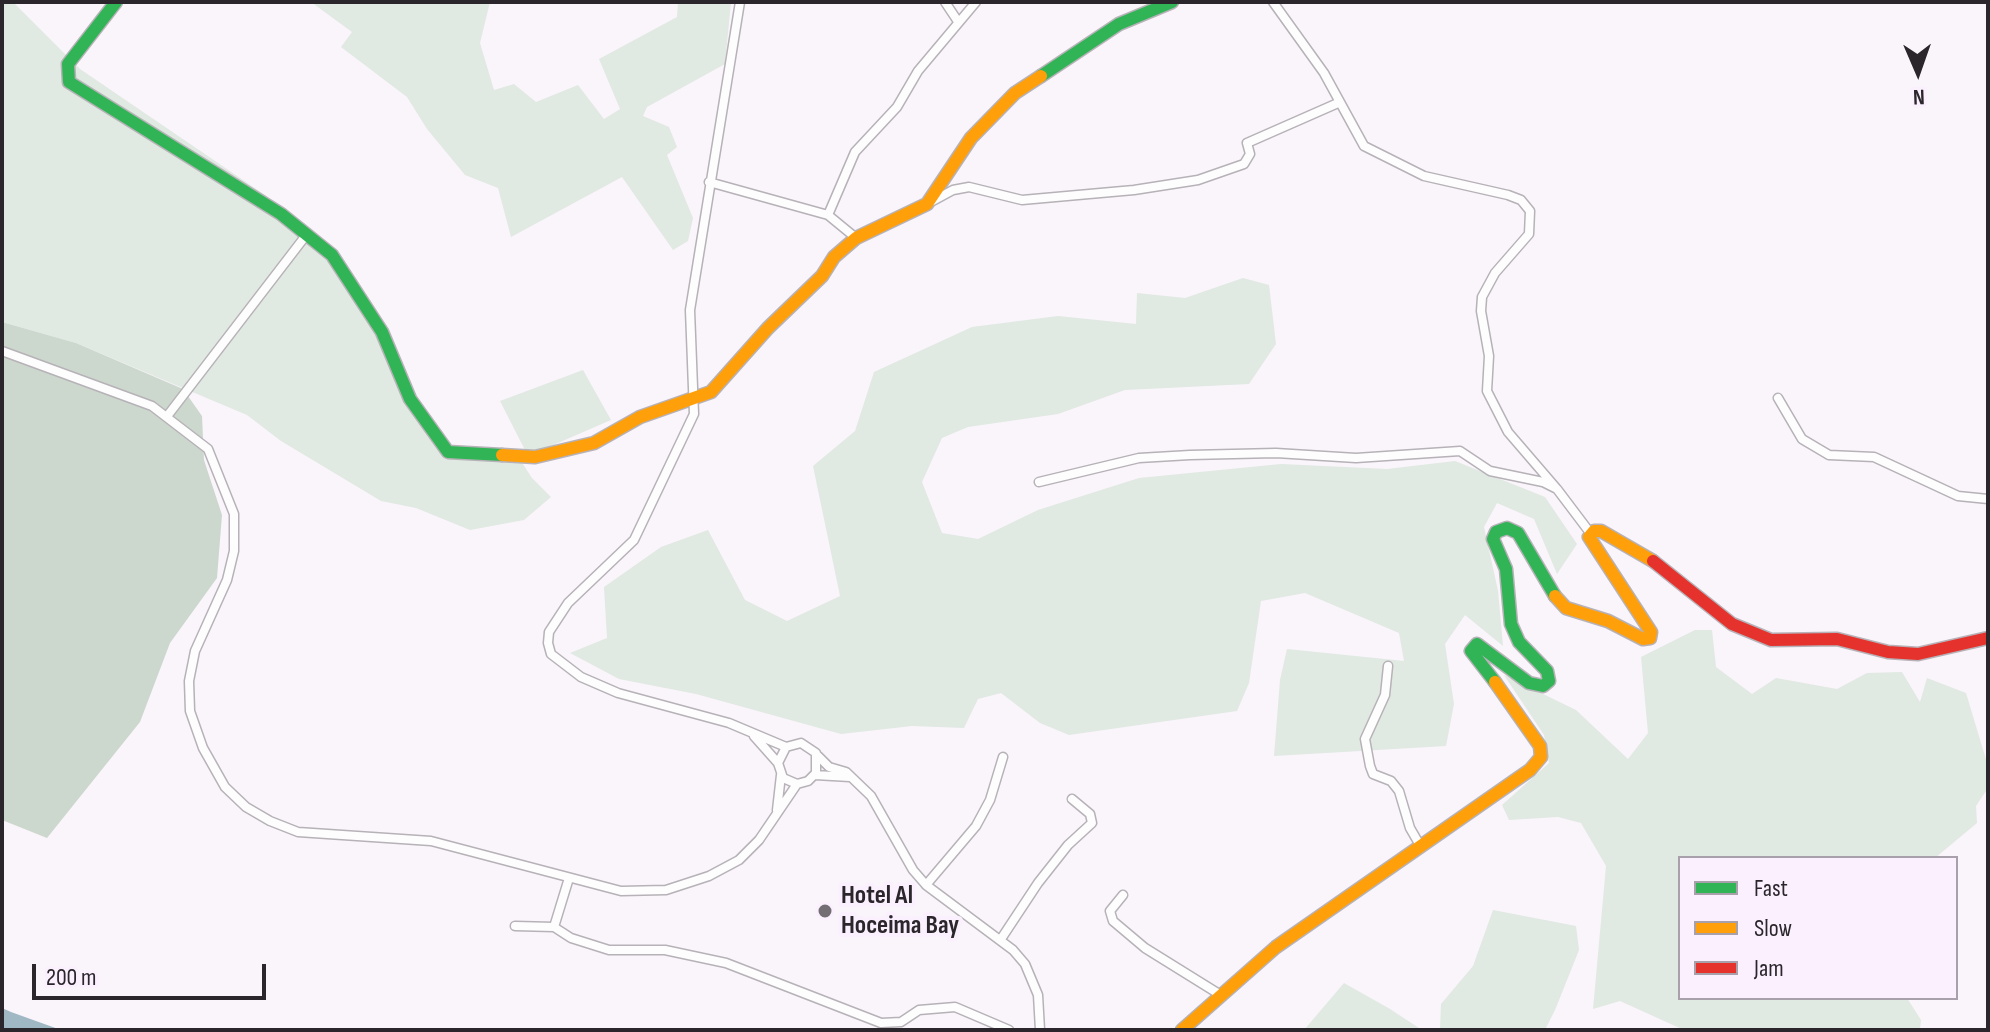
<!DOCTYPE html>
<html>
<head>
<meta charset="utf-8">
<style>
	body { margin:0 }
	#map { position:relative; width:1990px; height:1032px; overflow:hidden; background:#faf4fb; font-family:"Sofia Sans Condensed",sans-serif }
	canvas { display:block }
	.frame { position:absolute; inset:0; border:4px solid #2b262c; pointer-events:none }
	.legend { position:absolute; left:1678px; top:856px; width:280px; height:144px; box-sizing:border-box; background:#fbf1fe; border:2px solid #a8a0aa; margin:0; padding:10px 14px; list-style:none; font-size:24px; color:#2b262c }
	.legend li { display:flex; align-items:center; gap:16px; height:40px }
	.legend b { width:40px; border:2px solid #a8a0aa }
	.north { position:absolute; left:1878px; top:32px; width:80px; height:80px; -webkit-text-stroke:6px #fbf1fe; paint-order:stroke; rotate:178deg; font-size:22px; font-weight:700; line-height:32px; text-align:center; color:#2b262c }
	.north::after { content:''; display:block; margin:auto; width:28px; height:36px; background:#2b262c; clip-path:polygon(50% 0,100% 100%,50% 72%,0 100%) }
	.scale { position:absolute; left:32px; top:964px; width:234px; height:36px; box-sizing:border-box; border:4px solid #2b262c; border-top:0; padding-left:10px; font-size:24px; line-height:28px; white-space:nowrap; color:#2b262c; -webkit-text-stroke:6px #fbf1fe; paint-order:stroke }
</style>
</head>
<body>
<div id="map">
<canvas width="1990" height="1032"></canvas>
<div class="frame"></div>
<ul class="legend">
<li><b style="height:10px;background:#30b455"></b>Fast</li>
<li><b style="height:10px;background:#ff9f0a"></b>Slow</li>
<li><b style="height:10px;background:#e5322d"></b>Jam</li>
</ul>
<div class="north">N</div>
<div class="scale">200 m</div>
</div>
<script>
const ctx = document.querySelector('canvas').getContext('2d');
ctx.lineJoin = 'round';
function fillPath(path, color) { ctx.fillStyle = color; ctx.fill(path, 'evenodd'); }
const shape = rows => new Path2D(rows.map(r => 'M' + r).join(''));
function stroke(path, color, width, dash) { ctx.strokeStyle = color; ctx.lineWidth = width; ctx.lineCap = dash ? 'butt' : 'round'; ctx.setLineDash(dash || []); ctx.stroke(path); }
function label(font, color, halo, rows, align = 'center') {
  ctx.font = font + ' "Sofia Sans Condensed",sans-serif'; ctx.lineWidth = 8; ctx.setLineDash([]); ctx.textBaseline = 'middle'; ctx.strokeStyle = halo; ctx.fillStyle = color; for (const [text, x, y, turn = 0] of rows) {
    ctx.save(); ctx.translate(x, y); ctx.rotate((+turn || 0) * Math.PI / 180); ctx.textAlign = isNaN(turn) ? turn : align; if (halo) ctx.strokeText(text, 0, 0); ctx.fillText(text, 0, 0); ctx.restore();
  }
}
fillPath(shape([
	[2,2,13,2,80,69,265,195,338,257,417,405,448,454,513,449,532,478,551,497,524,520,470,530,416,508,381,501,281,441,247,415,76,343,2,322],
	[311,2,490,2,480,43,494,90,514,84,536,102,578,85,604,119,620,109,599,59,677,17,678,2,731,2,725,64,647,107,643,116,669,127,677,147,667,155,693,218,688,241,673,250,622,177,511,237,498,188,465,175,427,129,407,97,341,47,352,32],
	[1243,278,1269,285,1276,344,1249,384,1125,390,1058,414,968,427,942,438,922,482,942,533,978,539,1038,510,1139,478,1281,464,1387,469,1455,461,1545,497,1577,544,1557,574,1534,519,1497,503,1484,527,1498,591,1503,646,1465,615,1445,644,1454,704,1446,746,1274,756,1280,680,1287,649,1404,661,1399,633,1305,593,1261,601,1249,683,1237,711,1069,735,1040,723,1001,693,978,699,964,728,912,726,841,734,696,694,619,679,570,653,607,638,604,587,661,547,708,530,745,600,787,621,840,596,813,466,855,431,874,372,972,327,1058,316,1136,324,1137,293,1185,298],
	[583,370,611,420,528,456,500,401],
	[1695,630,1712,630,1716,667,1752,694,1776,678,1837,689,1867,673,1902,672,1920,702,1927,678,1966,693,1988,766,1988,788,1976,806,1977,823,1935,858,1680,858,1680,998,1907,998,1921,1020,1920,1030,1684,1030,1620,1001,1593,1009,1606,866,1581,823,1558,817,1509,820,1502,805,1549,763,1544,735,1504,675,1576,710,1628,759,1648,733,1641,657],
	[1493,910,1576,926,1579,950,1555,1010,1545,1030,1440,1030,1441,1004,1473,966],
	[1344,983,1390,1009,1422,1030,1304,1030]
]), '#e0e9e2');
fillPath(shape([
	[2,322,76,343,183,389,202,416,204,460,222,515,217,578,170,643,140,722,47,838,2,820]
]), '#ccd8ce');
fillPath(shape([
	[2,1008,11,1012,61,1030,2,1030]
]), '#a0b8c4');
const street = shape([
	[740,2,690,310,694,414,634,540,568,603,549,632,548,643,551,654,581,677,618,693,729,723,786,747],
	[945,2,957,20],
	[1273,2,1324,73,1364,146,1424,176,1508,195,1521,200,1530,211,1529,234,1495,273,1482,297,1481,311,1489,356,1487,391,1508,432,1557,489],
	[709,182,828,215,856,238],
	[929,203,953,190,969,187,1022,200,1134,190,1198,180,1244,164,1250,154,1247,143,1338,103],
	[828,215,855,152,897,107,918,71,976,2],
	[2,351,152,406,208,449,234,514,234,551,227,580,195,651,189,681,190,711,203,748,225,787,246,807,270,821,298,832,431,841,621,891,666,890,709,876,739,860,759,840,797,784,808,781,816,773,816,753,801,743,786,747,778,763,783,778,797,784],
	[1778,398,1802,439,1829,455,1874,457,1958,496,1988,499],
	[168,415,307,234],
	[1039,482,1139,458,1190,455,1276,453,1356,458,1460,451,1490,471,1543,482,1557,489,1591,534],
	[1388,666,1385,695,1365,739,1370,766,1373,774,1391,781,1399,791,1410,828,1421,847],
	[754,736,778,763],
	[818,756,829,767,846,772,871,796,913,870,926,885,1013,950,1025,964,1038,995,1040,1030],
	[815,775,850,777],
	[777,810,781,775],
	[926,885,976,826,990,800,1003,757],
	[1123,895,1110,911,1113,921,1145,948,1219,994],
	[515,926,554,927,571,938,609,950,665,950,726,963,881,1023,901,1022,919,1010,955,1007,1009,1030],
	[554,927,569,878],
	[1001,939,1038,883,1068,845,1092,823,1090,814,1072,799]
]);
const fast = shape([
	[116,2,68,64,69,82,281,214,332,255,382,332,410,399,448,452,502,455],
	[1041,76,1119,24,1172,2],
	[1495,682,1471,651,1477,644,1529,683,1543,686,1549,681,1547,671,1519,642,1511,624,1506,569,1493,539,1496,532,1507,528,1518,533,1555,596]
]);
const slow = shape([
	[502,455,535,457,594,443,640,417,711,392,768,328,822,276,834,257,856,238,927,204,971,138,1015,93,1041,76],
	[1555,596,1566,608,1608,621,1643,639,1650,638,1651,632,1589,537,1594,531,1601,531,1653,561],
	[1182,1030,1276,947,1530,770,1541,757,1540,746,1495,682]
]);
const jam = shape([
	[1653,561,1732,624,1771,640,1837,639,1888,652,1918,654,1988,638]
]);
stroke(street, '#b6b2b7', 11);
stroke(fast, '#b6b2b7', 15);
stroke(slow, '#b6b2b7', 15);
stroke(jam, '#b6b2b7', 15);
stroke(street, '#fefdfe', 8);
stroke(fast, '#30b455', 12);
stroke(slow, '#ff9f0a', 12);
stroke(jam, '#e5322d', 12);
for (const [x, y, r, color] of [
	[825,911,8,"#736e74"]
]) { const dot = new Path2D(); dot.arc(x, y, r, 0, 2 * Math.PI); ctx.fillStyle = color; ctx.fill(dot); stroke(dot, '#fbf1fe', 3); }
label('bold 26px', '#2b262c', '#fbf1fe', [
	["Hotel Al",841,896],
	["Hoceima Bay",841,926]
], 'left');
</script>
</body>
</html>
